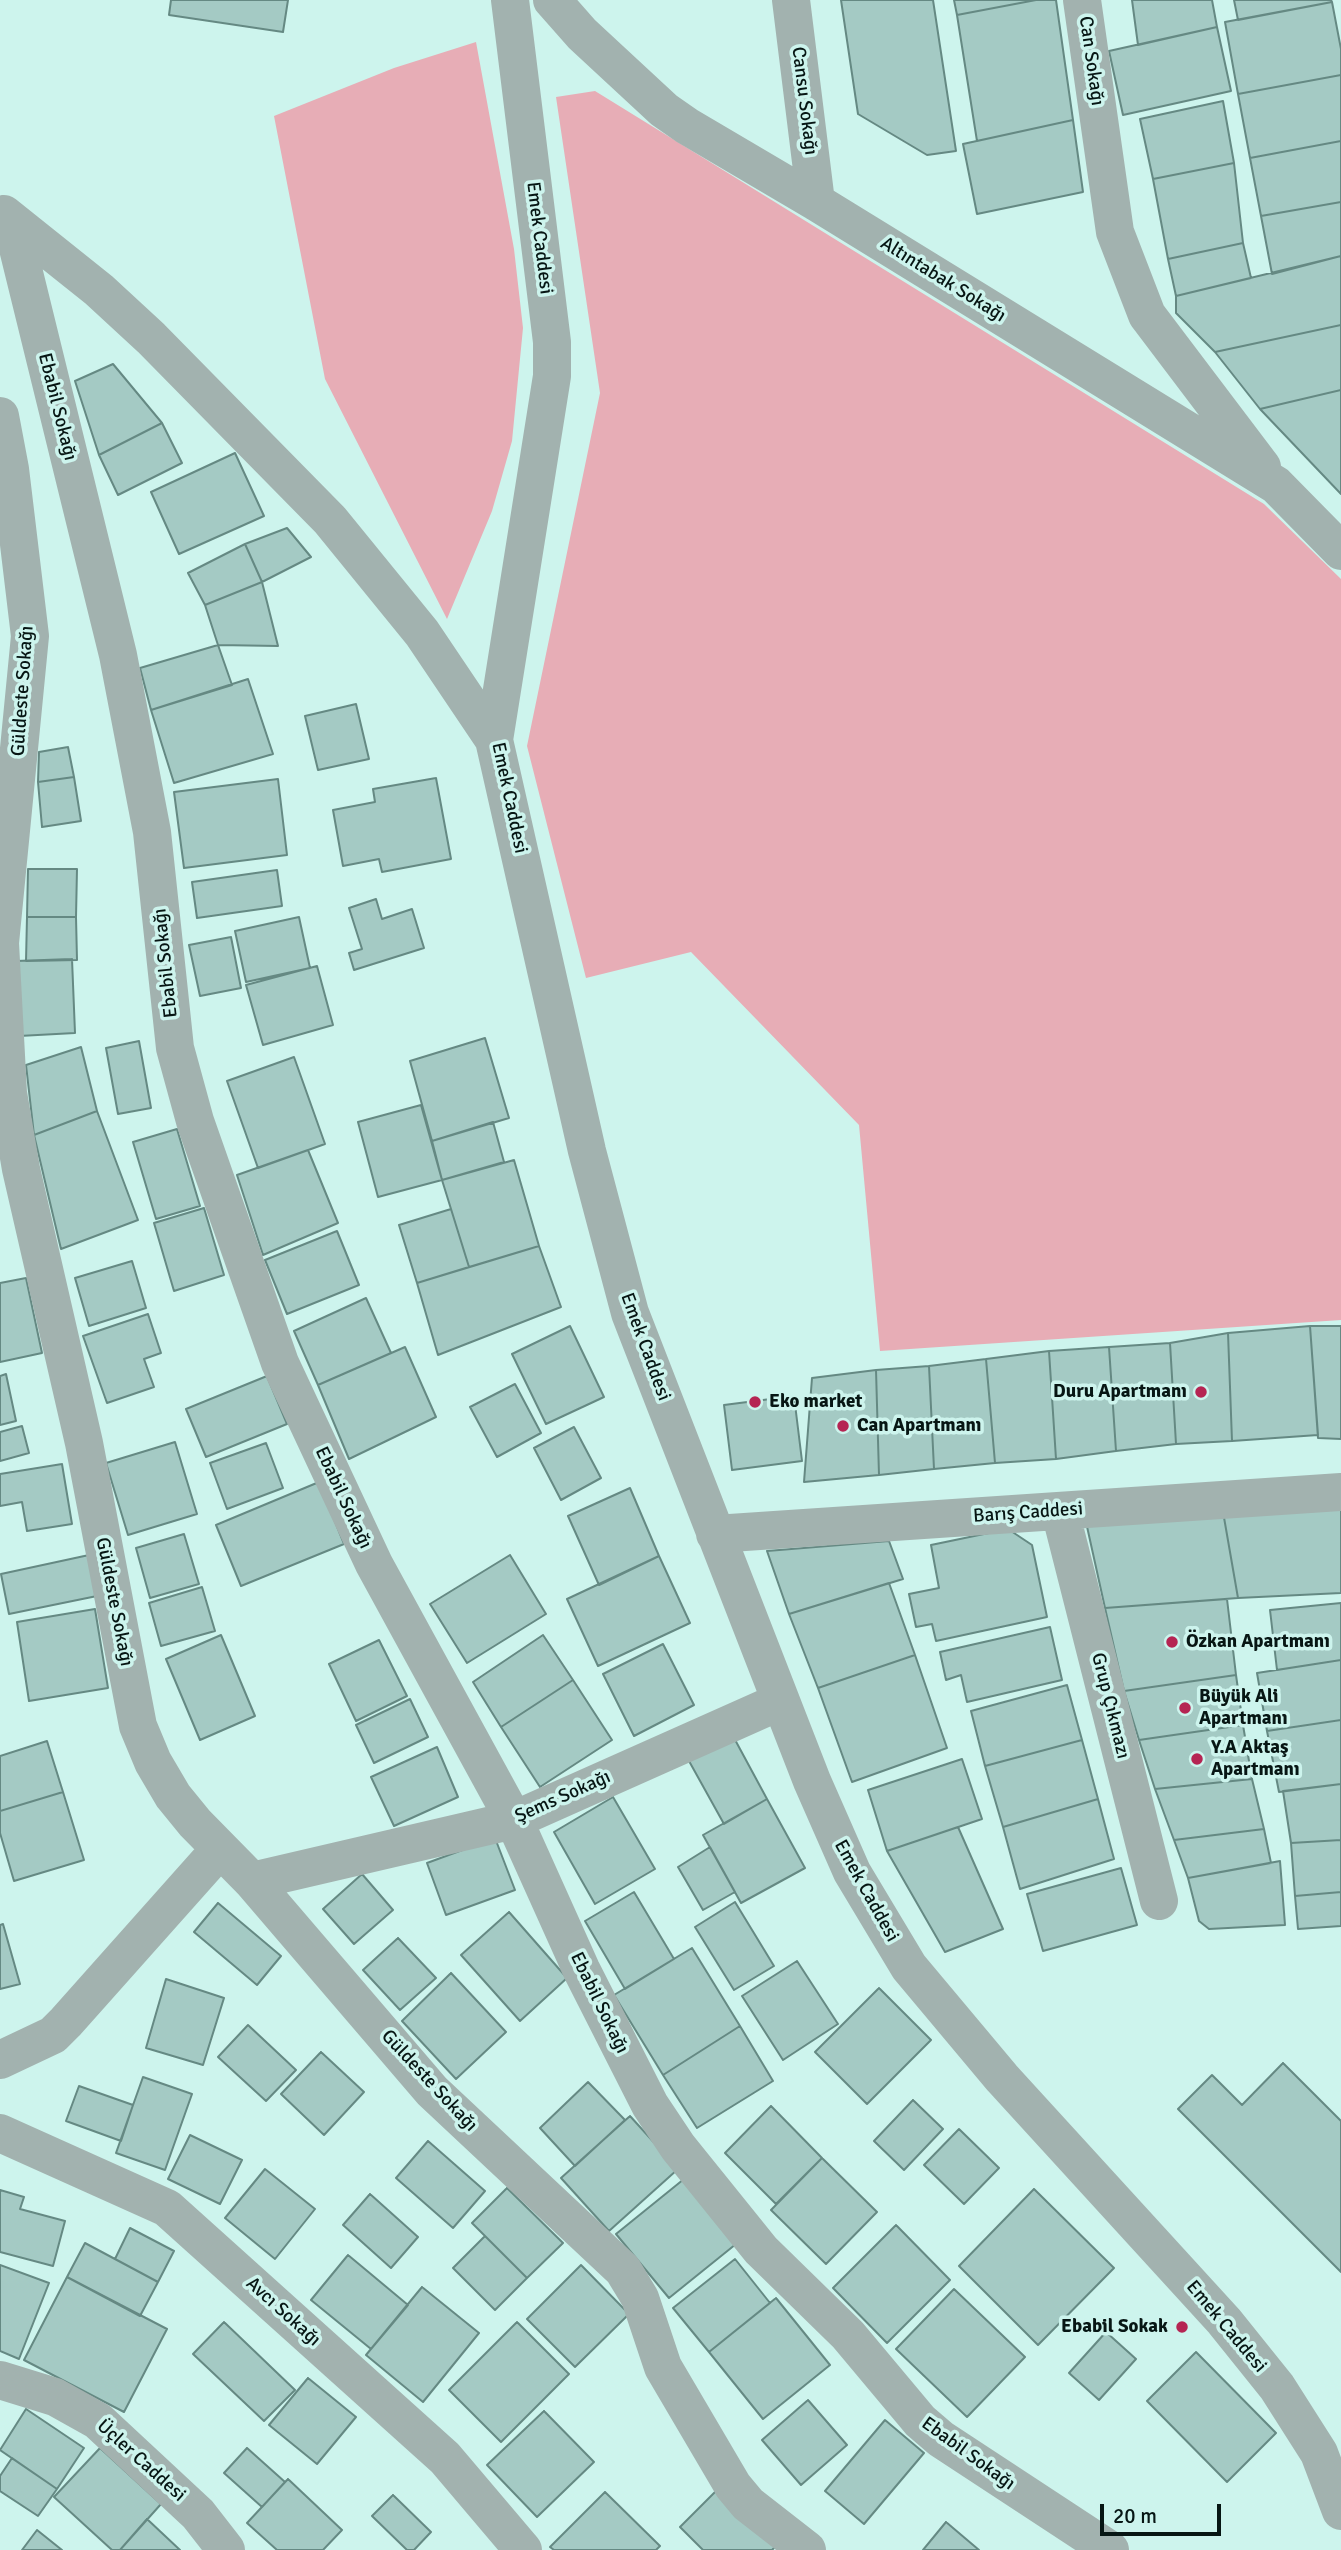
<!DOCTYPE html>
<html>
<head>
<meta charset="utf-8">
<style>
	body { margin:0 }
	#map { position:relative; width:1341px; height:2550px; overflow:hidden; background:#cdf4ed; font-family:Signika,sans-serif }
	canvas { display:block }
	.scale { position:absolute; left:1100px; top:2504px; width:121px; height:32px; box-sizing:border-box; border:4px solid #071614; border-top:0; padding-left:9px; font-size:21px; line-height:24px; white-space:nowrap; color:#071614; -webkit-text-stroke:5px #cdf4ed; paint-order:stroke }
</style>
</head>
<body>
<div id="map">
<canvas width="1341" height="2550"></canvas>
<div class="scale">20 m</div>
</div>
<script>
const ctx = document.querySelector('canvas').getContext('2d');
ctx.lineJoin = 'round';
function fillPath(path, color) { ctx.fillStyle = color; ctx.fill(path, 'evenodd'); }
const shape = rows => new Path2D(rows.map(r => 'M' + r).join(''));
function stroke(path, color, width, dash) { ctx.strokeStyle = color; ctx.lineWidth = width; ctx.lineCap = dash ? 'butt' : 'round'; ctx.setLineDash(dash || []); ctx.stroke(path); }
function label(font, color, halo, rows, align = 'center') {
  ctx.font = font + ' Signika,sans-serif'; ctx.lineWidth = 7; ctx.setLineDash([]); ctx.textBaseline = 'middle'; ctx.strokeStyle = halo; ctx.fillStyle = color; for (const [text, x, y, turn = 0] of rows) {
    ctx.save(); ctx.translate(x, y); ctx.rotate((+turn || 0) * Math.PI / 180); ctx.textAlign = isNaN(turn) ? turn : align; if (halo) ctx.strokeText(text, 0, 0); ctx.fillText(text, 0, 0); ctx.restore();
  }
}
fillPath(shape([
	[476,42,514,249,523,328,512,441,492,511,447,619,325,379,274,116,394,68],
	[595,91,1264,504,1341,579,1341,1320,880,1351,859,1125,691,952,586,978,527,746,600,393,556,97]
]), '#e7adb6');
const building = shape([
	[171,0,288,0,283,32,169,15,171,0],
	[841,0,933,0,956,151,927,155,858,114,841,0],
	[954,0,1036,0,957,15,954,0],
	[1036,0,1056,0,1073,120,977,141,957,15,1036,0],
	[1132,0,1212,0,1217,27,1138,45,1132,0],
	[1234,0,1331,0,1332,2,1238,20,1234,0],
	[1332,2,1341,49,1341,75,1238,94,1225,22,1332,2],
	[1217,27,1231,91,1123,115,1109,51,1217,27],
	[1341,75,1341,141,1250,158,1238,94,1341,75],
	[1223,101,1234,163,1153,179,1140,119,1223,101],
	[1073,120,1083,192,977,214,963,144,1073,120],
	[1341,141,1341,202,1261,216,1250,158,1341,141],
	[1234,163,1243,243,1168,259,1153,179,1234,163],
	[1341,202,1341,256,1272,274,1261,216,1341,202],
	[1243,243,1251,278,1176,296,1168,259,1243,243],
	[1341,256,1341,325,1215,352,1176,313,1176,296,1341,256],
	[1341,325,1341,390,1260,409,1215,352,1341,325],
	[113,364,162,423,99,455,75,381,113,364],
	[1341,390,1341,494,1260,409,1341,390],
	[162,423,182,463,118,495,99,455,162,423],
	[235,453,264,516,179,554,151,492,235,453],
	[287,528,311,557,262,582,245,544,287,528],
	[245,544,262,582,205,605,188,573,245,544],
	[262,582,278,646,218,645,205,605,262,582],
	[218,645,232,685,151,710,140,668,218,645],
	[248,679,273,754,174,783,151,710,248,679],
	[356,704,369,759,318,770,305,716,356,704],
	[68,747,74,777,38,782,39,752,68,747],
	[74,777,81,821,42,827,38,782,74,777],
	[436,778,451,859,382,872,379,859,343,866,333,810,375,802,373,789,436,778],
	[278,779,287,855,184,868,174,792,278,779],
	[28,869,77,869,76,917,27,917,28,869],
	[277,870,282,906,197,918,192,882,277,870],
	[376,899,382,919,412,909,424,948,354,970,349,953,362,949,349,908,376,899],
	[27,917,76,917,77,960,26,961,27,917],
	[299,917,310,968,246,982,235,931,299,917],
	[231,937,241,988,200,996,189,945,231,937],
	[72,959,75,1033,19,1036,16,961,72,959],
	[317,966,333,1025,263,1045,246,985,317,966],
	[485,1038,509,1118,432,1141,410,1061,485,1038],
	[139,1041,151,1108,118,1114,106,1048,139,1041],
	[81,1047,97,1111,34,1135,26,1065,81,1047],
	[294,1057,325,1144,258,1168,227,1081,294,1057],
	[421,1105,442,1180,378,1197,358,1122,421,1105],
	[97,1111,138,1220,61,1249,34,1135,97,1111],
	[493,1122,504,1162,442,1180,432,1141,493,1122],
	[177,1129,200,1206,156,1219,133,1142,177,1129],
	[308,1150,338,1223,263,1255,237,1175,308,1150],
	[514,1160,539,1246,469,1267,442,1180,514,1160],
	[204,1208,224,1275,174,1291,154,1223,204,1208],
	[451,1209,469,1267,417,1283,399,1225,451,1209],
	[337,1231,359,1285,287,1314,265,1260,337,1231],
	[539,1246,561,1307,438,1355,417,1283,539,1246],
	[132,1261,146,1308,89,1326,75,1278,132,1261],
	[26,1278,42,1353,0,1362,0,1283,26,1278],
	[366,1298,391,1353,318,1385,294,1331,366,1298],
	[148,1314,161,1353,144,1359,154,1387,107,1403,83,1336,148,1314],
	[570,1326,604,1397,546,1424,512,1354,570,1326],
	[1310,1326,1341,1326,1341,1439,1318,1438,1310,1326],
	[1310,1326,1318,1435,1232,1441,1228,1333,1310,1326],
	[1228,1333,1232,1441,1176,1444,1170,1343,1228,1333],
	[1170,1343,1176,1444,1116,1451,1109,1347,1170,1343],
	[405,1347,436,1417,349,1459,318,1385,405,1347],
	[1109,1347,1116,1451,1056,1459,1049,1351,1109,1347],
	[1049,1351,1056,1459,995,1463,986,1359,1049,1351],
	[986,1359,995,1463,934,1469,929,1366,986,1359],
	[929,1366,934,1469,879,1475,876,1370,929,1366],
	[876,1370,879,1475,804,1482,812,1378,876,1370],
	[6,1374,16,1421,0,1425,0,1376,6,1374],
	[267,1376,287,1424,206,1457,186,1409,267,1376],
	[515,1384,541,1433,497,1457,470,1407,515,1384],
	[794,1396,802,1461,732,1470,724,1405,794,1396],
	[22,1426,29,1453,0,1461,0,1432,22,1426],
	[574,1427,601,1478,561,1500,534,1448,574,1427],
	[175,1442,197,1514,128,1535,106,1463,175,1442],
	[266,1443,283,1488,227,1509,210,1463,266,1443],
	[62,1464,72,1524,27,1531,22,1502,0,1506,0,1474,62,1464],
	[319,1482,344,1544,241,1586,216,1525,319,1482],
	[630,1488,659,1556,599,1585,568,1516,630,1488],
	[1341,1504,1341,1593,1238,1598,1222,1506,1341,1504],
	[1222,1506,1238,1598,1105,1608,1086,1522,1222,1506],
	[1008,1529,1032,1545,1047,1617,936,1641,932,1624,916,1627,909,1594,939,1588,931,1545,1008,1529],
	[184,1534,199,1584,150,1598,136,1548,184,1534],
	[889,1541,903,1579,789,1614,767,1551,889,1541],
	[89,1555,97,1596,9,1614,1,1574,89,1555],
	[510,1555,546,1614,467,1663,430,1604,510,1555],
	[659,1556,690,1623,598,1666,567,1599,659,1556],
	[889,1583,915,1655,818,1688,789,1614,889,1583],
	[202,1587,215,1631,161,1646,149,1603,202,1587],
	[1227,1599,1236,1675,1124,1691,1105,1608,1227,1599],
	[1341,1603,1341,1660,1277,1670,1270,1610,1341,1603],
	[95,1609,108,1688,29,1701,17,1622,95,1609],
	[1050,1627,1062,1680,967,1702,961,1675,946,1680,940,1652,1050,1627],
	[221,1635,255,1716,200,1740,166,1659,221,1635],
	[543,1635,573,1680,501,1727,473,1682,543,1635],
	[379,1640,407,1696,356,1721,329,1664,379,1640],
	[663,1644,694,1705,634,1736,603,1674,663,1644],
	[915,1655,947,1748,852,1782,818,1688,915,1655],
	[1341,1660,1341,1720,1267,1731,1257,1673,1341,1660],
	[1236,1675,1243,1725,1139,1740,1124,1691,1236,1675],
	[573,1680,612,1740,540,1787,501,1727,573,1680],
	[1067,1685,1082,1740,985,1766,971,1711,1067,1685],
	[410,1699,428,1737,374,1763,356,1725,410,1699],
	[1341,1720,1341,1784,1279,1792,1267,1731,1341,1720],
	[1243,1725,1252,1779,1155,1789,1139,1740,1243,1725],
	[733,1736,767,1799,724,1824,689,1761,733,1736],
	[1082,1740,1098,1799,1003,1827,985,1766,1082,1740],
	[47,1741,63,1792,0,1811,0,1756,47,1741],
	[437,1747,458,1797,394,1826,371,1777,437,1747],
	[962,1759,982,1819,887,1851,868,1790,962,1759],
	[1252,1779,1264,1829,1174,1840,1155,1789,1252,1779],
	[1341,1784,1341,1840,1291,1843,1283,1791,1341,1784],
	[63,1792,84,1860,14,1881,0,1833,0,1811,63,1792],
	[613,1797,655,1869,595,1904,554,1832,613,1797],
	[767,1799,805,1868,741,1903,703,1835,767,1799],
	[1098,1799,1114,1859,1020,1889,1003,1827,1098,1799],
	[958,1827,1003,1929,945,1952,887,1851,958,1827],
	[1264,1829,1271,1863,1188,1878,1174,1840,1264,1829],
	[495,1838,515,1890,446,1915,427,1863,495,1838],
	[1341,1840,1341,1892,1295,1896,1291,1843,1341,1840],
	[710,1847,735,1892,703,1910,678,1867,710,1847],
	[1280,1861,1285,1925,1209,1929,1199,1921,1188,1878,1280,1861],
	[1121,1868,1137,1925,1043,1951,1027,1894,1121,1868],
	[362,1874,393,1910,354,1944,323,1909,362,1874],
	[634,1892,674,1959,625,1989,585,1921,634,1892],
	[1341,1892,1341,1926,1298,1929,1295,1896,1341,1892],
	[735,1902,774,1966,734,1990,695,1927,735,1902],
	[218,1903,281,1956,257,1985,194,1932,218,1903],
	[509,1912,567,1978,520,2021,461,1955,509,1912],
	[3,1924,20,1984,0,1989,0,1925,3,1924],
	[398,1938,436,1978,400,2010,363,1970,398,1938],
	[692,1948,740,2026,663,2075,614,1995,692,1948],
	[797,1961,838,2024,783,2060,742,1996,797,1961],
	[451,1973,506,2032,456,2079,402,2021,451,1973],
	[166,1979,224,1998,203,2065,146,2048,166,1979],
	[879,1988,931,2040,867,2104,815,2052,879,1988],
	[248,2025,296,2070,266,2101,218,2057,248,2025],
	[740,2026,773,2081,697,2128,663,2075,740,2026],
	[321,2052,364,2092,324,2135,281,2094,321,2052],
	[1283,2063,1341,2121,1341,2272,1178,2109,1212,2075,1242,2105,1283,2063],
	[143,2077,192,2094,165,2170,116,2153,143,2077],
	[588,2082,625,2120,575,2166,540,2128,588,2082],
	[79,2086,133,2105,121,2141,66,2121,79,2086],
	[913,2100,943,2129,904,2170,874,2141,913,2100],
	[771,2106,822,2158,776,2204,725,2153,771,2106],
	[630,2116,678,2169,609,2231,561,2178,630,2116],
	[959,2129,999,2168,964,2204,924,2165,959,2129],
	[190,2135,242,2160,220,2204,168,2179,190,2135],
	[428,2141,485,2191,453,2228,396,2178,428,2141],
	[822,2158,877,2212,826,2264,771,2210,822,2158],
	[265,2169,315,2209,275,2259,225,2218,265,2169],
	[684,2179,736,2244,669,2298,616,2234,684,2179],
	[507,2188,563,2243,527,2278,472,2223,507,2188],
	[1034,2189,1114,2268,1038,2345,959,2266,1034,2189],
	[0,2190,24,2197,20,2209,65,2221,53,2266,0,2252,0,2190],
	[370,2194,418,2237,391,2268,343,2225,370,2194],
	[896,2225,950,2280,887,2343,833,2288,896,2225],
	[130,2228,174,2251,158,2282,115,2259,130,2228],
	[485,2236,527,2278,495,2310,453,2268,485,2236],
	[85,2243,158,2282,140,2316,67,2277,85,2243],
	[348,2255,408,2305,371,2349,311,2300,348,2255],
	[735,2259,770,2303,709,2352,673,2308,735,2259],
	[0,2265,49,2283,19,2359,0,2351,0,2265],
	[581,2265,629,2314,575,2367,527,2319,581,2265],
	[67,2277,167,2329,124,2412,24,2360,67,2277],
	[422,2287,479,2333,423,2402,366,2355,422,2287],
	[954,2289,1025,2357,967,2417,896,2349,954,2289],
	[776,2298,830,2365,763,2419,709,2352,776,2298],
	[224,2322,295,2390,264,2421,193,2354,224,2322],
	[517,2322,569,2374,501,2442,449,2390,517,2322],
	[1106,2332,1136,2359,1099,2400,1069,2373,1106,2332],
	[1196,2352,1276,2433,1227,2482,1147,2401,1196,2352],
	[308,2378,356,2417,317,2464,269,2425,308,2378],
	[808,2400,847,2445,801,2485,762,2440,808,2400],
	[26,2409,84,2448,57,2489,0,2450,26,2409],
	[544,2411,594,2462,537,2517,487,2465,544,2411],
	[885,2420,924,2453,864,2524,825,2491,885,2420],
	[100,2448,161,2504,120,2550,112,2550,54,2497,100,2448],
	[247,2448,285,2482,262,2507,224,2473,247,2448],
	[12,2458,57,2489,38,2516,0,2491,0,2476,12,2458],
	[288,2479,342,2530,323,2550,277,2550,247,2523,288,2479],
	[717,2490,775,2547,772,2550,703,2550,680,2527,717,2490],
	[605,2492,660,2546,656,2550,554,2550,550,2547,605,2492],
	[393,2495,431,2532,414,2550,407,2550,372,2516,393,2495],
	[147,2519,180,2550,120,2550,147,2519],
	[946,2522,979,2550,923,2550,946,2522],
	[37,2530,62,2550,22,2550,37,2530]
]);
fillPath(building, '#a4cac4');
stroke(building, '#658983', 2);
stroke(shape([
	[510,0,552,342,552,376,494,740,587,1151,630,1313,812,1781,852,1872,909,1967,1002,2078,1224,2321,1277,2387,1319,2453,1341,2511],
	[552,0,582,34,664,110,687,126,816,202,1276,485,1341,551],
	[791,0,816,202],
	[1082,0,1115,232,1147,315,1262,467],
	[4,214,99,290,151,338,330,520,422,633,494,740],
	[11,220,118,655,152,832,175,1048,195,1121,280,1363,374,1564,514,1820,581,1969,650,2105,678,2147,761,2250,848,2335,920,2421,941,2439,1110,2550],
	[0,416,10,469,30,636,0,943,8,1093,21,1169,84,1443,138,1726,153,1762,173,1796,195,1823,252,1881,432,2091,623,2270,640,2298,663,2367,733,2486,748,2504,807,2550],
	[1060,1511,1159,1901],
	[715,1534,1341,1492],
	[252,1881,514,1820,781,1701],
	[0,2060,53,2035,66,2022,220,1849],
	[0,2133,167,2208,445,2458,523,2550],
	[0,2380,55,2397,98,2421,198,2514,226,2550]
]), '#a2b2af', 38);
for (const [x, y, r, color] of [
	[1201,1392,7,"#b52553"],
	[755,1402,7,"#b52553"],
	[843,1426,7,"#b52553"],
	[1172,1642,7,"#b52553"],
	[1185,1708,7,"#b52553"],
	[1197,1759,7,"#b52553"],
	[1182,2327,7,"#b52553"]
]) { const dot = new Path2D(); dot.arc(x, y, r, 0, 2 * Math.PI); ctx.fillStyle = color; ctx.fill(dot); stroke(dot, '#cdf4ed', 2.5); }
label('19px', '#071614', '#cdf4ed', [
	["Can Sokağı",1091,61,82],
	["Cansu Sokağı",804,101,83],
	["Emek Caddesi",539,238,83],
	["Altıntabak Sokağı",943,280,32],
	["Ebabil Sokağı",57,407,76],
	["Güldeste Sokağı",23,691,-86],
	["Emek Caddesi",509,798,78],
	["Ebabil Sokağı",166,963,-96],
	["Emek Caddesi",645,1347,70],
	["Ebabil Sokağı",343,1498,65],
	["Barış Caddesi",1028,1513,-4],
	["Güldeste Sokağı",114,1602,79],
	["Grup Çıkmazı",1110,1706,76],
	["Şems Sokağı",563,1797,-24],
	["Emek Caddesi",866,1891,61],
	["Ebabil Sokağı",599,2003,64],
	["Güldeste Sokağı",429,2081,47],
	["Avcı Sokağı",283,2312,42],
	["Emek Caddesi",1226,2327,50],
	["Ebabil Sokağı",968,2454,36],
	["Üçler Caddesi",141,2461,42]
]);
label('bold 19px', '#071614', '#cdf4ed', [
	["Duru Apartmanı",1187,1392,"right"],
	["Eko market",769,1402],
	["Can Apartmanı",857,1426],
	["Özkan Apartmanı",1186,1642],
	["Büyük Ali",1199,1697],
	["Apartmanı",1199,1719],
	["Y.A Aktaş",1211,1748],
	["Apartmanı",1211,1770],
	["Ebabil Sokak",1168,2327,"right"]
], 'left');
</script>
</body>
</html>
